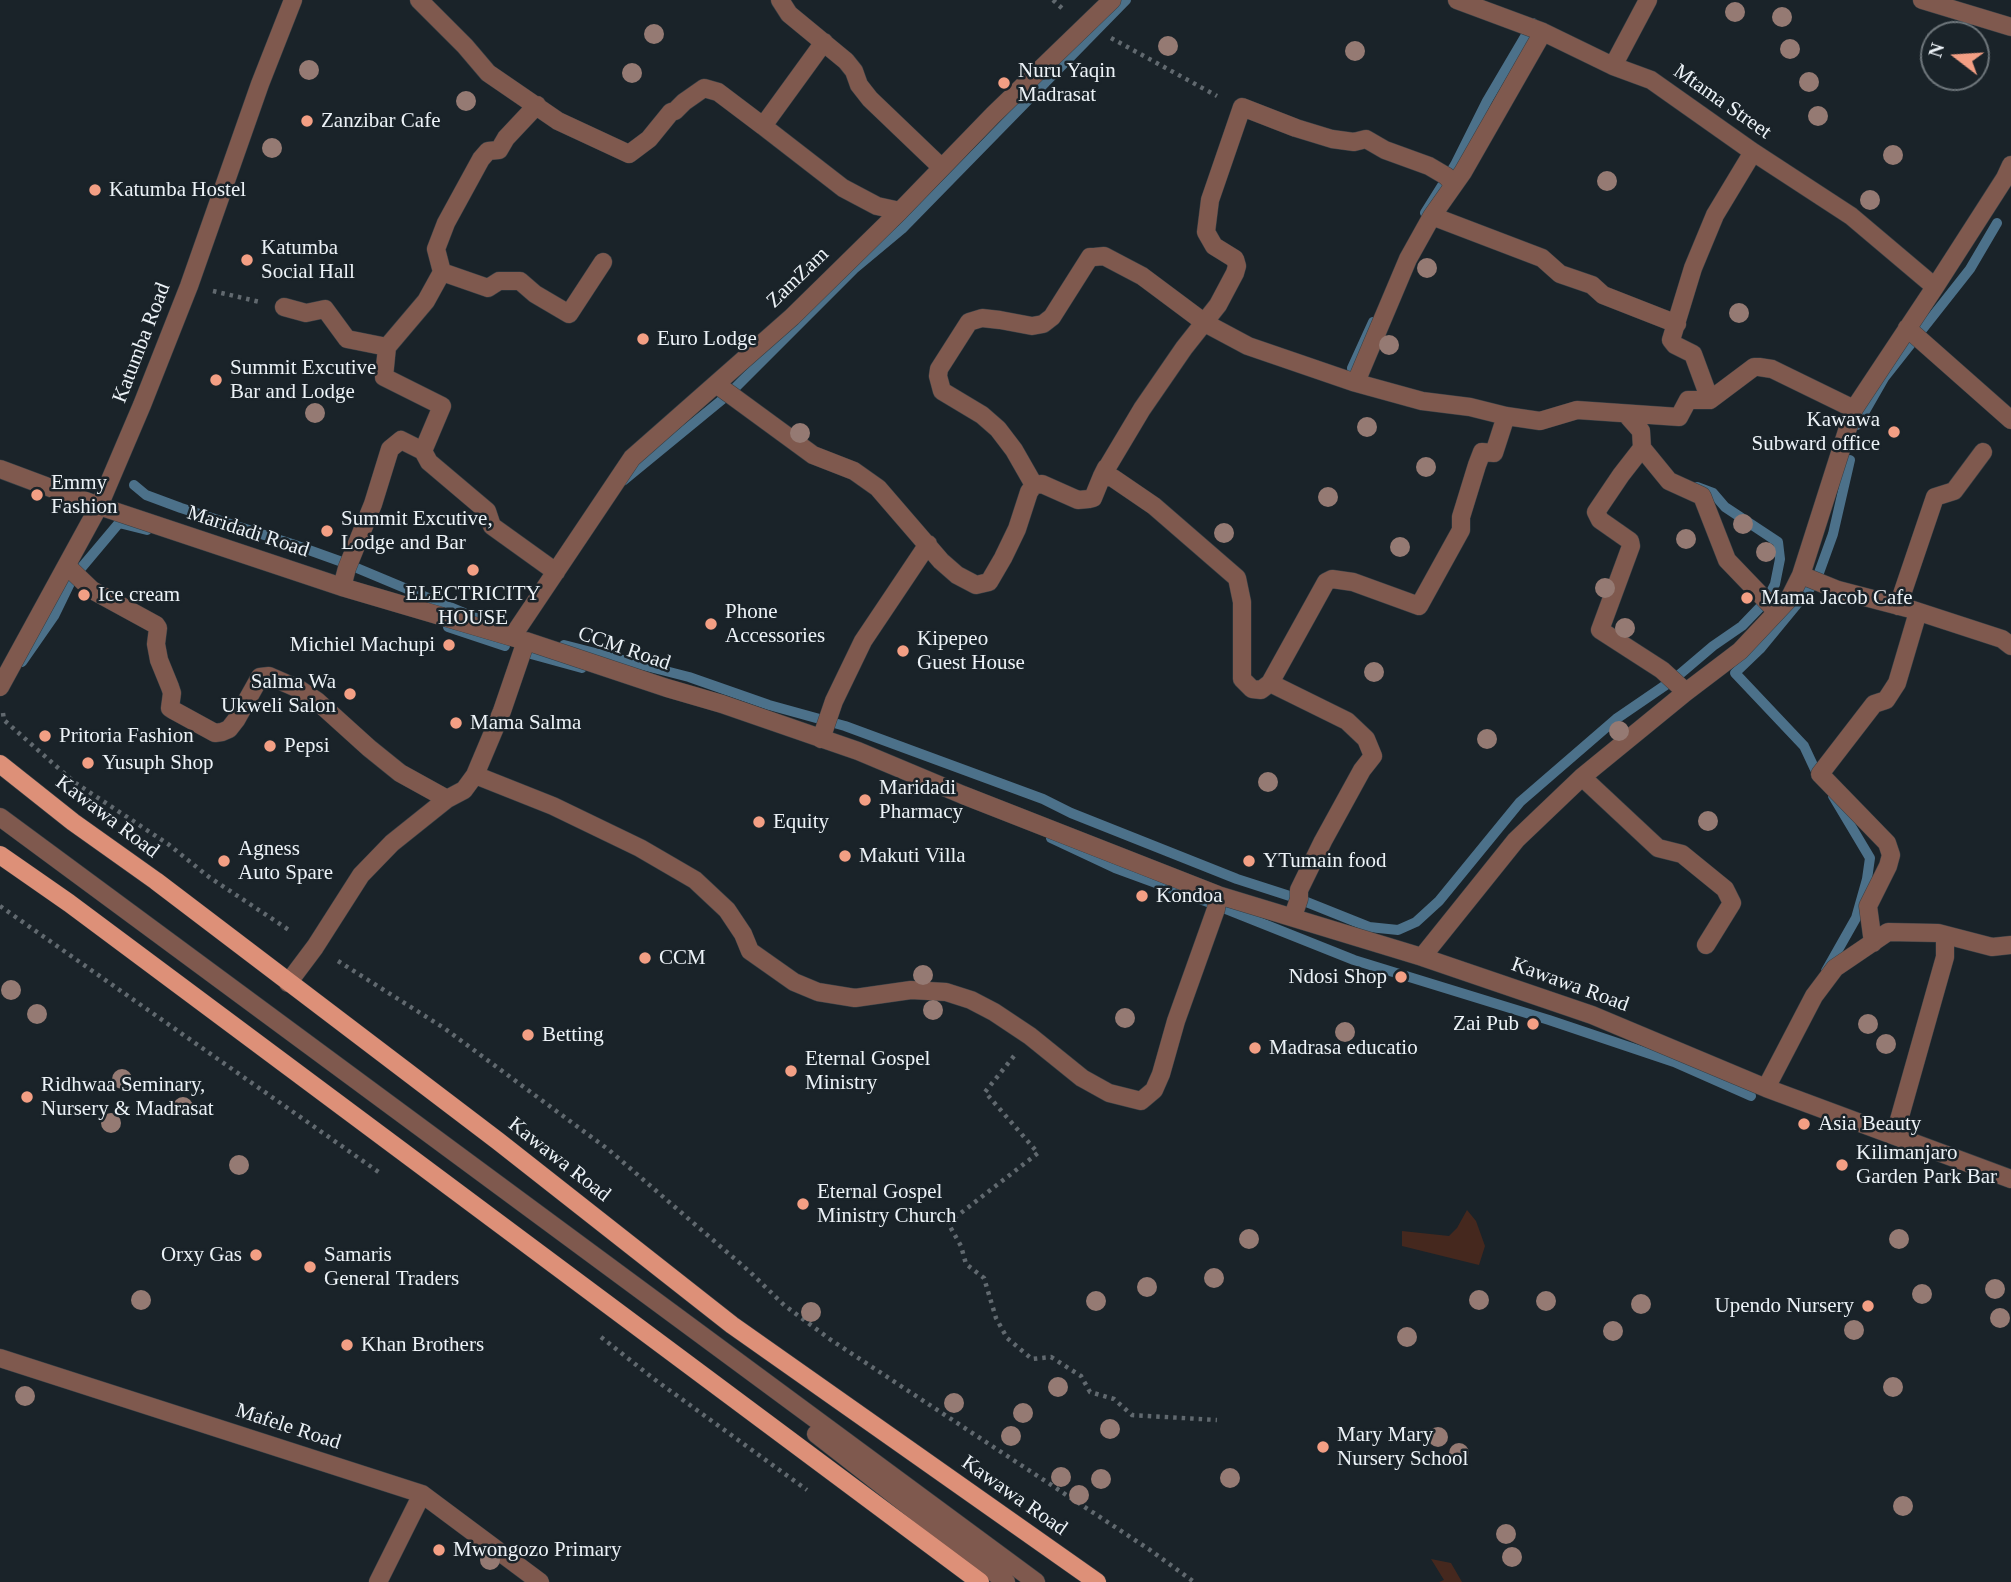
<!DOCTYPE html>
<html>
<head>
<meta charset="utf-8">
<style>
	body { margin:0 }
	#map { position:relative; width:2011px; height:1582px; overflow:hidden; background:#1a2329; font-family:Georgia,serif }
	canvas { display:block }
	.north { position:absolute; left:1920px; top:21px; width:70px; height:70px; box-sizing:border-box; background:#1a2329; border:2px solid #6e767b; border-radius:50%; rotate:287deg; font-size:19px; font-weight:700; line-height:28px; text-align:center; color:#ecf2f7 }
	.north::after { content:''; display:block; margin:auto; width:24px; height:32px; background:#f39f84; clip-path:polygon(50% 0,100% 100%,50% 72%,0 100%) }
</style>
</head>
<body>
<div id="map">
<canvas width="2011" height="1582"></canvas>
<div class="north">N</div>
</div>
<script>
const ctx = document.querySelector('canvas').getContext('2d');
ctx.lineJoin = 'round';
function fillPath(path, color) { ctx.fillStyle = color; ctx.fill(path, 'evenodd'); }
const shape = rows => new Path2D(rows.map(r => 'M' + r).join(''));
function stroke(path, color, width, dash) { ctx.strokeStyle = color; ctx.lineWidth = width; ctx.lineCap = dash ? 'butt' : 'round'; ctx.setLineDash(dash || []); ctx.stroke(path); }
function label(font, color, halo, rows, align = 'center') {
  ctx.font = font + ' Georgia,serif'; ctx.lineWidth = 5; ctx.setLineDash([]); ctx.textBaseline = 'middle'; ctx.strokeStyle = halo; ctx.fillStyle = color; for (const [text, x, y, turn = 0] of rows) {
    ctx.save(); ctx.translate(x, y); ctx.rotate((+turn || 0) * Math.PI / 180); ctx.textAlign = isNaN(turn) ? turn : align; if (halo) ctx.strokeText(text, 0, 0); ctx.fillText(text, 0, 0); ctx.restore();
  }
}
fillPath(shape([
	[1467,1210,1476,1221,1485,1246,1479,1265,1402,1246,1402,1231,1449,1236,1457,1228],
	[1431,1559,1451,1563,1462,1582,1439,1582,1444,1580]
]), '#45281e');
stroke(shape([
	[1425,213,1455,165,1487,101,1533,23],
	[1357,379,1353,377,1352,368,1373,322],
	[1857,425,1884,378,1970,269,1997,223],
	[623,481,729,394,854,269,902,229,1126,0],
	[134,485,146,495,181,508,292,544,345,563],
	[352,566,486,622],
	[77,573,119,523,147,530],
	[448,627,505,646],
	[564,645,689,677,769,705,845,726,1043,799,1071,813,1237,879,1299,899,1369,927,1398,930,1416,922,1439,901,1520,802,1616,719,1673,680,1713,646,1742,626,1767,600,1775,584,1780,559,1778,542,1725,507,1713,493,1697,487],
	[531,654,582,668],
	[22,662,54,616,72,579],
	[1819,778,1804,746,1735,673,1760,649,1816,581,1833,534,1850,460],
	[1051,838,1115,868,1216,905,1354,960,1549,1020,1674,1062,1751,1096],
	[1826,971,1856,918,1867,879,1870,858,1833,796]
]), '#4c718a', 10);
const minor = shape([
	[419,0,465,46,488,73,558,121,629,154,649,139,671,112,675,111,684,102,704,88,718,92,763,126,824,42],
	[780,0,789,14,846,61,854,71,859,85,870,99,941,167],
	[1457,0,1543,32,1613,66,1651,80,1753,152,1851,216,1935,287],
	[1922,0,2011,27],
	[1613,66,1648,0],
	[763,126,843,188,877,206,900,211],
	[1432,216,1542,258,1560,274,1592,285,1603,295,1677,324],
	[442,272,436,249,446,223,481,159,488,151,499,150,506,138,537,105],
	[284,307,306,313,325,309,347,339,387,347,426,301,442,272,488,288,499,281,520,281,535,294,569,314,603,262],
	[1907,328,2011,420],
	[387,347,384,377,442,406,423,451,429,462,487,511,492,526,556,572],
	[1356,382,1408,259,1432,216,1463,172,1543,32],
	[716,384,813,455,854,471,878,488,941,561,957,575,976,585,989,582,1003,558,1017,529,1029,492,1034,485,1042,484,1078,500,1089,499,1093,498,1102,476,1106,469,1106,468,1102,476,1113,478,1154,506,1237,578,1242,602,1242,679,1252,689,1261,690,1270,683,1326,582,1332,579,1353,582,1419,606,1461,530,1461,517,1477,465,1482,452,1494,453,1506,416],
	[1710,400,1693,354,1675,345,1671,340,1693,268,1715,215,1753,152],
	[1626,414,1641,431,1642,448,1621,475,1596,512,1600,520,1630,541,1631,546,1600,630,1662,670,1686,692],
	[1642,448,1669,481,1702,496,1727,560,1776,611],
	[0,469,99,506,342,587,522,640],
	[1102,476,1142,409,1184,348,1218,305,1235,273,1237,266,1235,259,1214,246,1206,232,1210,200,1242,107,1296,128,1332,139,1354,142,1366,139,1385,150,1429,166,1446,176,1454,185],
	[1034,485,1014,450,998,429,982,415,942,391,938,376,939,369,969,322,982,318,1000,320,1032,326,1043,324,1052,317,1090,257,1094,257,1104,256,1142,276,1205,323,1248,346,1353,382,1422,401,1470,407,1506,416,1540,421,1577,410,1679,417,1688,400,1710,400,1754,367,1759,367,1772,369,1854,409],
	[67,566,92,590,156,625,158,628,156,644,159,660,170,687,172,693,170,708,173,710,215,733,222,732,229,729,236,720,260,677,269,676,299,689,317,701,369,748,400,773,447,799],
	[1801,575,1838,590,1907,608,2002,639,2011,646],
	[342,587,347,568,373,504,390,449,401,440,423,451],
	[1898,606,1935,497,1954,491,1983,452],
	[512,637,632,458,792,317,900,211,993,115,1112,0],
	[1270,683,1347,721,1366,739,1373,756,1362,770,1323,841,1299,890,1299,899,1293,916],
	[0,687,99,506,142,405,189,286,260,84,293,0],
	[821,739,834,701,863,641,928,544],
	[475,775,553,806,640,848,695,880,727,910,743,934,750,951,794,982,818,992,855,998,911,990,946,992,971,1000,994,1012,1030,1036,1082,1078,1109,1093,1141,1101,1154,1090,1161,1074,1176,1021,1216,909,1218,895],
	[1582,777,1658,848,1682,854,1725,889,1732,903,1706,945],
	[0,817,1036,1582],
	[1873,943,1868,906,1888,866,1891,855,1887,843,1820,774,1874,704,1886,700,1897,683,1918,612],
	[1422,957,1516,840,1582,777,1686,692,1740,651,1789,599,1801,575,1854,409,1935,287,2005,178,2011,165],
	[288,983,315,947,361,875,392,843,447,799,464,790,475,775,502,711,526,641,667,688,722,704,858,751,963,795,1218,895,1422,957,1592,1015,1766,1088,2011,1179],
	[1766,1088,1814,996,1835,968,1888,932,1938,933,1992,947,2011,945],
	[1895,1134,1945,957,1945,935],
	[0,1358,422,1494,540,1582],
	[816,1434,1006,1582],
	[378,1582,422,1494]
]);
const major = shape([
	[0,764,73,822,156,881,498,1141,732,1325,1097,1582],
	[0,855,69,903,980,1582]
]);
stroke(minor, '#374046', 19);
stroke(major, '#374046', 19);
stroke(shape([
	[1053,0,1065,11],
	[1111,38,1217,96],
	[213,291,260,302],
	[3,713,4,720,74,782,168,844,209,877,292,932],
	[0,906,380,1173],
	[338,961,444,1028,609,1150,750,1272,784,1305,831,1340,1150,1550,1194,1582],
	[1014,1056,985,1092,1038,1153,948,1223,961,1246,966,1264,984,1278,996,1318,1007,1338,1032,1359,1051,1357,1081,1376,1090,1392,1114,1399,1132,1415,1217,1420],
	[601,1337,654,1379,807,1490]
]), '#61696f', 4.5, [3.5, 5]);
stroke(minor, '#7f594e', 18);
stroke(major, '#dd9078', 18);
ctx.fillStyle = '#957a73';
for (const [x, y] of [
	[1735,12],
	[1782,17],
	[654,34],
	[1168,46],
	[1790,49],
	[1355,51],
	[309,70],
	[632,73],
	[1809,82],
	[466,101],
	[1818,116],
	[272,148],
	[1893,155],
	[1607,181],
	[1870,200],
	[1427,268],
	[1739,313],
	[1389,345],
	[315,413],
	[1367,427],
	[800,433],
	[1426,467],
	[1328,497],
	[1743,524],
	[1224,533],
	[1686,539],
	[1400,547],
	[1766,552],
	[1605,588],
	[1625,628],
	[1374,672],
	[1619,731],
	[1487,739],
	[1268,782],
	[1708,821],
	[923,975],
	[11,990],
	[933,1010],
	[37,1014],
	[1125,1018],
	[1868,1024],
	[1345,1032],
	[1886,1044],
	[122,1079],
	[183,1107],
	[111,1123],
	[239,1165],
	[1249,1239],
	[1899,1239],
	[1214,1278],
	[1147,1287],
	[1995,1289],
	[1922,1294],
	[141,1300],
	[1479,1300],
	[1096,1301],
	[1546,1301],
	[1641,1304],
	[811,1312],
	[2000,1318],
	[1854,1330],
	[1613,1331],
	[1407,1337],
	[1058,1387],
	[1893,1387],
	[25,1396],
	[954,1403],
	[1023,1413],
	[1110,1429],
	[1011,1436],
	[1438,1437],
	[1459,1453],
	[1061,1477],
	[1230,1478],
	[1101,1479],
	[1079,1495],
	[1903,1506],
	[1506,1534],
	[1512,1557],
	[490,1560]
]) { ctx.beginPath(); ctx.arc(x, y, 10, 0, 2 * Math.PI); ctx.fill(); }
for (const [x, y, r, color] of [
	[1004,83,7,"#f39f84"],
	[307,121,7,"#f39f84"],
	[95,190,7,"#f39f84"],
	[247,260,7,"#f39f84"],
	[643,339,7,"#f39f84"],
	[216,380,7,"#f39f84"],
	[1894,432,7,"#f39f84"],
	[37,495,7,"#f39f84"],
	[327,531,7,"#f39f84"],
	[473,570,7,"#f39f84"],
	[84,595,7,"#f39f84"],
	[1747,598,7,"#f39f84"],
	[711,624,7,"#f39f84"],
	[449,645,7,"#f39f84"],
	[903,651,7,"#f39f84"],
	[350,694,7,"#f39f84"],
	[456,723,7,"#f39f84"],
	[45,736,7,"#f39f84"],
	[270,746,7,"#f39f84"],
	[88,763,7,"#f39f84"],
	[865,800,7,"#f39f84"],
	[759,822,7,"#f39f84"],
	[845,856,7,"#f39f84"],
	[224,861,7,"#f39f84"],
	[1249,861,7,"#f39f84"],
	[1142,896,7,"#f39f84"],
	[645,958,7,"#f39f84"],
	[1401,977,7,"#f39f84"],
	[1533,1024,7,"#f39f84"],
	[528,1035,7,"#f39f84"],
	[1255,1048,7,"#f39f84"],
	[791,1071,7,"#f39f84"],
	[27,1097,7,"#f39f84"],
	[1804,1124,7,"#f39f84"],
	[1842,1165,7,"#f39f84"],
	[803,1204,7,"#f39f84"],
	[256,1255,7,"#f39f84"],
	[310,1267,7,"#f39f84"],
	[1868,1306,7,"#f39f84"],
	[347,1345,7,"#f39f84"],
	[1323,1447,7,"#f39f84"],
	[439,1550,7,"#f39f84"]
]) { const dot = new Path2D(); dot.arc(x, y, r, 0, 2 * Math.PI); ctx.fillStyle = color; ctx.fill(dot); stroke(dot, '#1a2329', 2.5); }
label('21px', '#ecf2f7', '#1a2329', [
	["Nuru Yaqin",1018,71],
	["Madrasat",1018,95],
	["Zanzibar Cafe",321,121],
	["Katumba Hostel",109,190],
	["Katumba",261,248],
	["Social Hall",261,272],
	["Euro Lodge",657,339],
	["Summit Excutive",230,368],
	["Bar and Lodge",230,392],
	["Kawawa",1880,420,"right"],
	["Subward office",1880,444,"right"],
	["Emmy",51,483],
	["Fashion",51,507],
	["Summit Excutive,",341,519],
	["Lodge and Bar",341,543],
	["ELECTRICITY",473,594,"center"],
	["HOUSE",473,618,"center"],
	["Ice cream",98,595],
	["Mama Jacob Cafe",1761,598],
	["Phone",725,612],
	["Accessories",725,636],
	["Kipepeo",917,639],
	["Guest House",917,663],
	["Michiel Machupi",435,645,"right"],
	["Salma Wa",336,682,"right"],
	["Ukweli Salon",336,706,"right"],
	["Mama Salma",470,723],
	["Pritoria Fashion",59,736],
	["Pepsi",284,746],
	["Yusuph Shop",102,763],
	["Maridadi",879,788],
	["Pharmacy",879,812],
	["Equity",773,822],
	["Agness",238,849],
	["Auto Spare",238,873],
	["Makuti Villa",859,856],
	["YTumain food",1263,861],
	["Kondoa",1156,896],
	["CCM",659,958],
	["Ndosi Shop",1387,977,"right"],
	["Zai Pub",1519,1024,"right"],
	["Betting",542,1035],
	["Madrasa educatio",1269,1048],
	["Eternal Gospel",805,1059],
	["Ministry",805,1083],
	["Ridhwaa Seminary,",41,1085],
	["Nursery & Madrasat",41,1109],
	["Asia Beauty",1818,1124],
	["Kilimanjaro",1856,1153],
	["Garden Park Bar",1856,1177],
	["Eternal Gospel",817,1192],
	["Ministry Church",817,1216],
	["Orxy Gas",242,1255,"right"],
	["Samaris",324,1255],
	["General Traders",324,1279],
	["Upendo Nursery",1854,1306,"right"],
	["Khan Brothers",361,1345],
	["Mary Mary",1337,1435],
	["Nursery School",1337,1459],
	["Mwongozo Primary",453,1550]
], 'left');
label('21px', '#ecf2f7', '#1a2329', [
	["Mtama Street",1722,102,35],
	["ZamZam",798,278,-44],
	["Katumba Road",142,343,-69],
	["Maridadi Road",248,532,18],
	["CCM Road",624,649,19],
	["Kawawa Road",107,817,37],
	["Kawawa Road",1570,985,20],
	["Kawawa Road",559,1160,38],
	["Mafele Road",288,1427,18],
	["Kawawa Road",1014,1496,35]
]);
</script>
</body>
</html>
